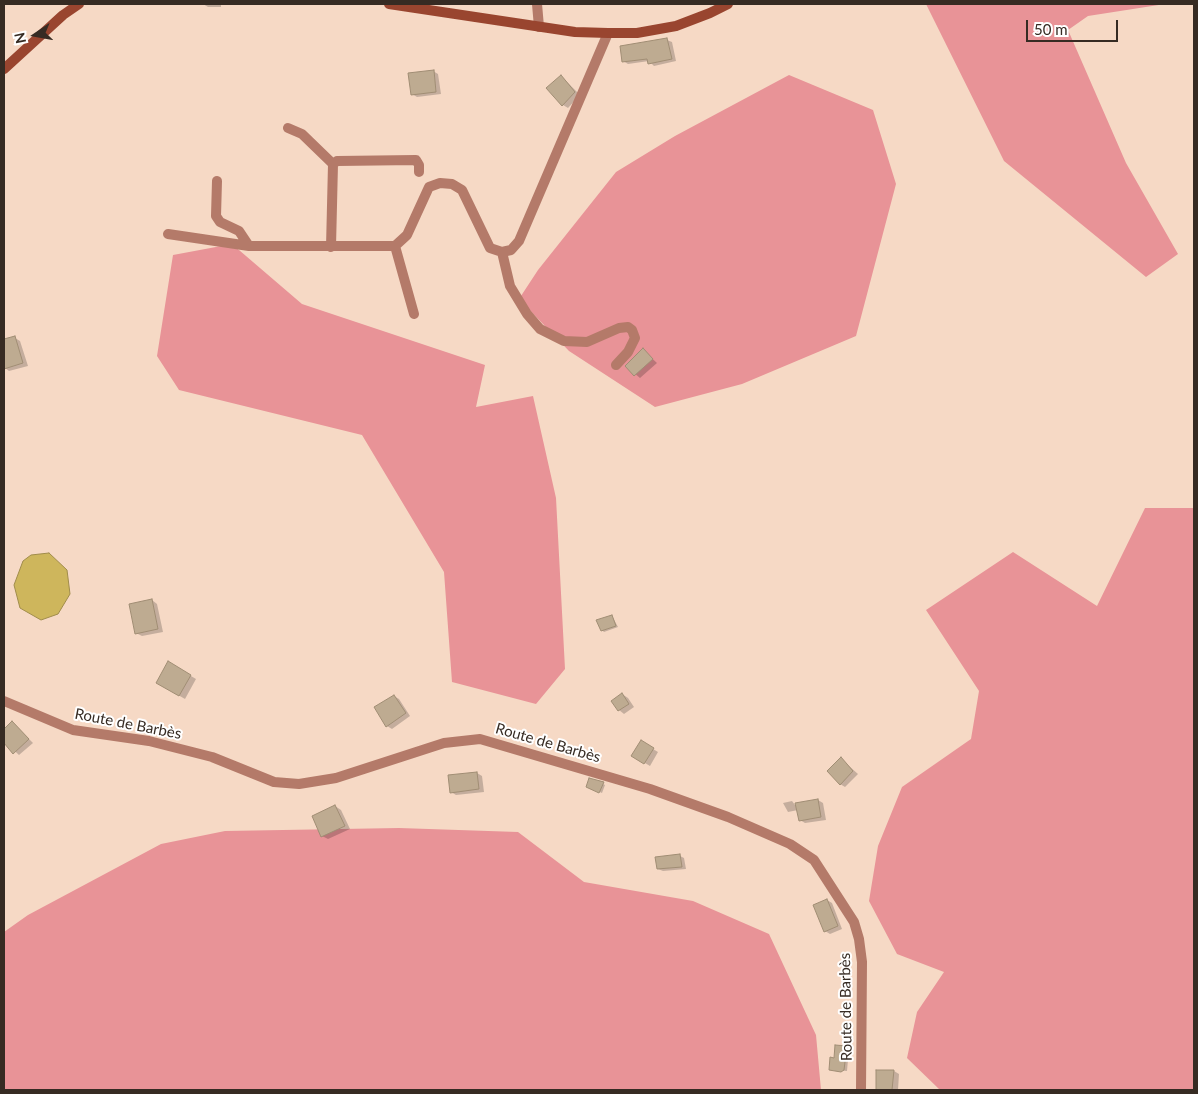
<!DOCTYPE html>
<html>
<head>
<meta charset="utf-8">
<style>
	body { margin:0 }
	#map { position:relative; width:1198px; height:1094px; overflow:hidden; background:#f6d9c5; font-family:Lato,sans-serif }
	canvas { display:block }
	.frame { position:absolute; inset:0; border:5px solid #362b23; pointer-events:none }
	.north { position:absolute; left:10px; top:10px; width:50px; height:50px; -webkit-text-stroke:4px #fff; paint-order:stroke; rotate:258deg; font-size:14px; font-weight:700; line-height:20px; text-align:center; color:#362b23 }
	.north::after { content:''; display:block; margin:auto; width:18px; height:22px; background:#362b23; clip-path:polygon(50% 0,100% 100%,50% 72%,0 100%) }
	.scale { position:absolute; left:1026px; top:20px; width:92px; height:22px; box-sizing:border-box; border:2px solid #362b23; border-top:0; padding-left:6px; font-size:15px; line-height:18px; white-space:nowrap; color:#362b23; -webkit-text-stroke:4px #fff; paint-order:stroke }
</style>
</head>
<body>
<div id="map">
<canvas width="1198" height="1094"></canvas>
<div class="frame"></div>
<div class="north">N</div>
<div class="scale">50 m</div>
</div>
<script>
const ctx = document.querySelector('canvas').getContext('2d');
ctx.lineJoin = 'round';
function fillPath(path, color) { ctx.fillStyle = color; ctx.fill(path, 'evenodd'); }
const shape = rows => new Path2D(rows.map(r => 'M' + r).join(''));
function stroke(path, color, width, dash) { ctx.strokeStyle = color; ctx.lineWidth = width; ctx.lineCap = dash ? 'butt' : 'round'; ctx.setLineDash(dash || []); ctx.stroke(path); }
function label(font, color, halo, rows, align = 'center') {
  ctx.font = font + ' Lato,sans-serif'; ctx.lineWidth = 4; ctx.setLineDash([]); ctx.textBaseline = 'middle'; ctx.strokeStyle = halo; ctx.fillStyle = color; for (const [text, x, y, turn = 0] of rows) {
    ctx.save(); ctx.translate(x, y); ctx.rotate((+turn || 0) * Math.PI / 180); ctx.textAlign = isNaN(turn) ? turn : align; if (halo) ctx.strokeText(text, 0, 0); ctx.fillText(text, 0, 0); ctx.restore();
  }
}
fillPath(shape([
	[926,4,1165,4,1088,16,1068,30,1126,163,1178,254,1146,277,1004,161],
	[789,75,873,110,896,184,856,336,742,384,655,407,569,351,519,299,538,270,616,172,675,136],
	[232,244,302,304,485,365,476,407,533,396,556,498,565,669,536,704,452,682,444,572,362,435,179,390,157,356,173,255],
	[1145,508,1194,508,1194,1090,940,1090,907,1058,917,1012,944,972,897,954,869,901,878,846,902,787,971,739,979,691,926,610,1013,552,1097,606],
	[399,828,518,832,584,882,693,901,769,934,816,1035,821,1090,4,1090,4,932,28,915,161,844,225,831]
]), '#e89397');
const water = shape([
	[49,553,67,570,70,594,58,614,41,620,20,608,14,585,23,561,31,555,49,553]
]);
fillPath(water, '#ceb65c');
stroke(water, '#a08c4b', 1);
fillPath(shape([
	[203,4,221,4,221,7,208,7],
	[667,40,672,42,676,61,654,66,649,61,628,64,623,61],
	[433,71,438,74,441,94,417,97,412,94],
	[561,76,580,95,568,108,563,105],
	[15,338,20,341,28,366,9,371,4,367,4,342],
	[643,350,657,363,640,378,626,366],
	[152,600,157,604,163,632,142,636,136,633],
	[612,616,618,627,604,632,602,630],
	[169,663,196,679,185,699,157,683],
	[622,694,628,698,634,707,624,714,619,710],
	[394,696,399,699,410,716,392,729,387,726],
	[13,723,33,743,19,755,4,741,4,731],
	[641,742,658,752,650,766,633,756],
	[841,759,858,774,845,787,840,784],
	[477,773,482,776,484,792,456,795,451,792],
	[603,784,605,785,602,793,587,786],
	[818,800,823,803,826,820,805,823,800,820,798,810,788,812,783,803,792,801,795,805],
	[335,806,341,810,350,829,328,839,322,836],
	[680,856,684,858,686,869,663,871,658,869],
	[827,900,832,903,842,929,830,934,825,931],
	[836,1046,849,1049,847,1071,830,1070,835,1059],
	[877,1071,894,1071,899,1074,898,1090,877,1090]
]), '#0003');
const building = shape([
	[667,38,672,59,648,64,647,59,622,62,620,46,667,38],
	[434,70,436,92,411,95,408,73,434,70],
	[561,75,575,92,562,106,546,88,561,75],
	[15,336,23,363,4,369,4,339,15,336],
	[643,348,653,359,634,376,625,366,643,348],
	[152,599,158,629,135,634,129,604,152,599],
	[612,615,616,626,601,631,596,620,612,615],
	[168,661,191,675,179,696,156,683,168,661],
	[622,693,629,704,618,711,611,701,622,693],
	[394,695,406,713,386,727,374,707,394,695],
	[12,721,29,739,13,754,4,743,4,729,12,721],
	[641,740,654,748,644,764,631,756,641,740],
	[841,757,853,771,840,785,827,771,841,757],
	[477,772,479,789,450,793,448,775,477,772],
	[589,778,604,782,599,793,586,787,589,778],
	[818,799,821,817,799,821,795,803,818,799],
	[335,805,345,826,321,837,312,816,335,805],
	[680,854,682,867,657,869,655,857,680,854],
	[827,899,838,926,824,932,813,905,827,899],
	[835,1045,847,1046,844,1070,841,1072,829,1070,830,1057,834,1058,835,1045],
	[876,1070,894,1070,892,1090,876,1090,876,1070]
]);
fillPath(building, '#beab91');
stroke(building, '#a08d74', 1);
stroke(shape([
	[537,4,539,27],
	[288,128,302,134,333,164],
	[217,181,216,216,220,222,239,231,249,246],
	[168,234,249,246,395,246,407,235,429,187,440,183,452,184,462,190,490,248,502,252,511,250,519,241,608,33],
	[395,246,414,314],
	[331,247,333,164,337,161,416,160,419,165,419,172],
	[502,252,510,286,527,314,540,329,564,341,587,342,619,328,628,327,632,330,635,338,628,352,616,365],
	[4,701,73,730,149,741,212,757,274,782,299,784,336,778,444,743,480,739,650,789,728,817,790,844,814,860,854,922,859,939,862,962,861,1090]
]), '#b47a69', 10);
stroke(shape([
	[389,4,575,32,608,33,637,33,676,26,710,13,728,4],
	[4,69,63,15,79,4]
]), '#99452f', 10);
label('15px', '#362b23', '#fff', [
	["Route de Barbès",128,724,11],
	["Route de Barbès",548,743,16],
	["Route de Barbès",846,1007,-91]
]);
</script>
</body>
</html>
